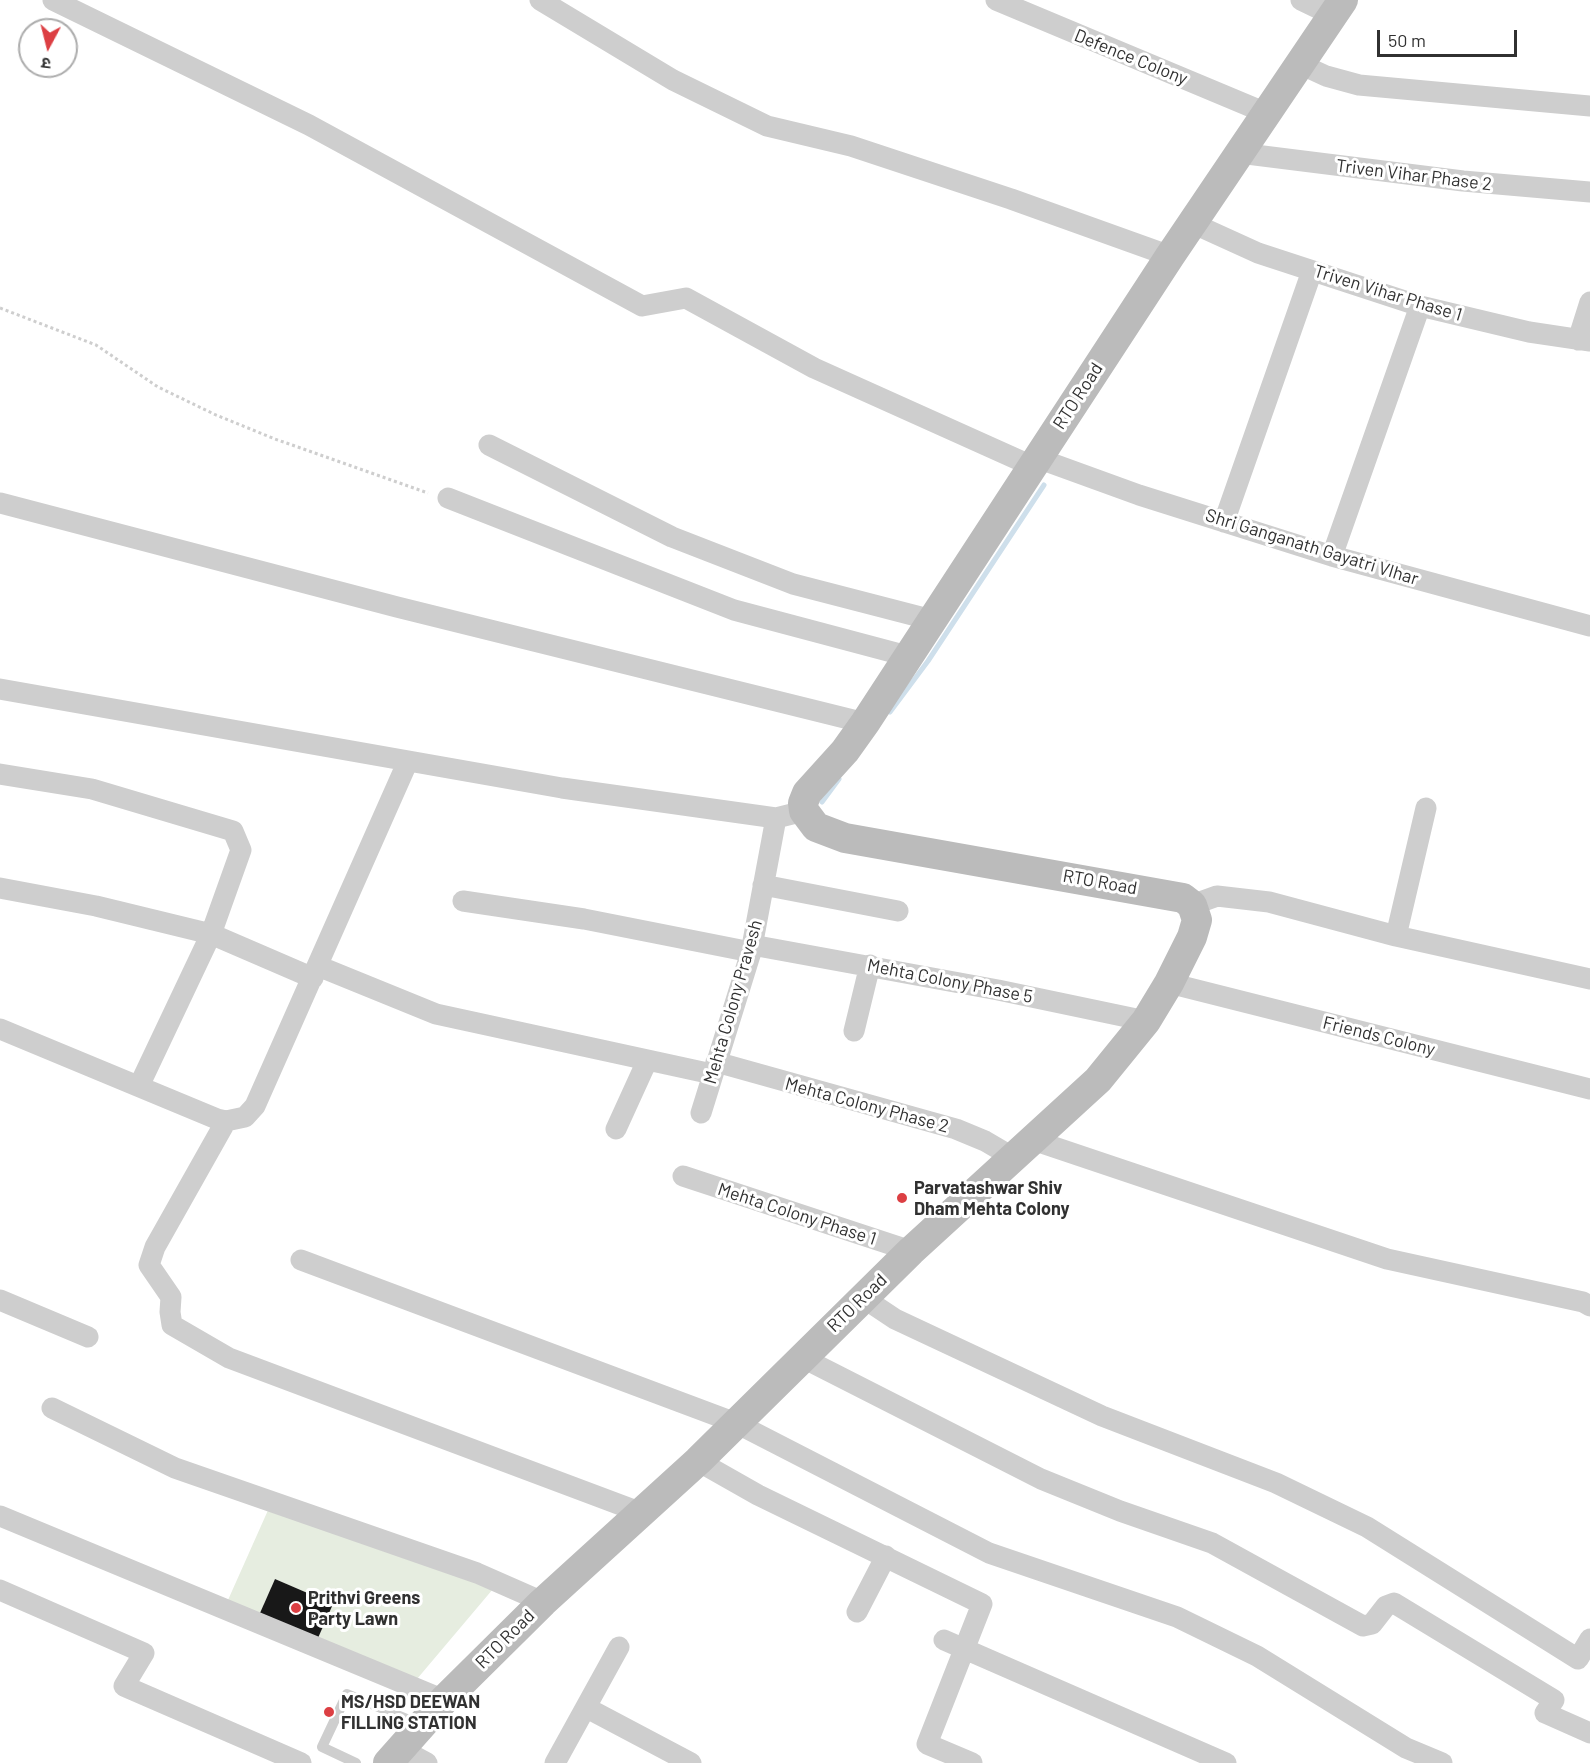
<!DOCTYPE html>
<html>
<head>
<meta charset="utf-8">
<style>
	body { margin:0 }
	#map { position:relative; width:1590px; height:1763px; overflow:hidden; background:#fff; font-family:Barlow,"Noto Sans Devanagari",sans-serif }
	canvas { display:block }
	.north { position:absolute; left:18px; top:18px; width:60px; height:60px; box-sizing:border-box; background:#fff; border:2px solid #adadad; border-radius:50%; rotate:187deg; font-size:16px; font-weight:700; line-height:24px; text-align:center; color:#313131 }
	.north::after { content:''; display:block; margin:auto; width:21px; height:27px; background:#dc3f43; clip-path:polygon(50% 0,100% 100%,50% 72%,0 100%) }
	.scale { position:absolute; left:1377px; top:30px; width:140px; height:27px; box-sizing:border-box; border:3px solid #313131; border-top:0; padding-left:8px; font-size:18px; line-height:21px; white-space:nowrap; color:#313131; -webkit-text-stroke:4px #fff; paint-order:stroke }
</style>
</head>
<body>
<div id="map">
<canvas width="1590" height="1763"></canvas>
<div class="north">उ</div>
<div class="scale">50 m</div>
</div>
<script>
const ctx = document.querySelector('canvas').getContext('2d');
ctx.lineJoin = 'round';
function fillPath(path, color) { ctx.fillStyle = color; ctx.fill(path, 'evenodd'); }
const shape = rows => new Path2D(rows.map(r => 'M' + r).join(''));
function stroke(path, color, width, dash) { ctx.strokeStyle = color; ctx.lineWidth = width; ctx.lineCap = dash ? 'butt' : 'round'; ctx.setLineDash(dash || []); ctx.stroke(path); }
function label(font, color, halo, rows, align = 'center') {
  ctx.font = font + ' Barlow,sans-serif'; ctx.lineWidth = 6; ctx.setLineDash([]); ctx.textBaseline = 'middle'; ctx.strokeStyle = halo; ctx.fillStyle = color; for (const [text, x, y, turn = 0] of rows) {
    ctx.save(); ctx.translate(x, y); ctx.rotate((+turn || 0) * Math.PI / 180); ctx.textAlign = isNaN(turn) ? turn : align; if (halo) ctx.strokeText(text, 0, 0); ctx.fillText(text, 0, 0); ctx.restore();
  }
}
fillPath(shape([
	[269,1508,493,1589,417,1679,318,1638,332,1604,275,1579,260,1613,228,1600]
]), '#e6ede0');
stroke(shape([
	[890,712,928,661,1044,485],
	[822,802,839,779]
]), '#cedfeb', 5);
fillPath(shape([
	[275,1579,333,1604,318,1638,260,1613]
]), '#181818');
stroke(shape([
	[0,308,96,345,158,387,216,415,275,439,428,493]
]), '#cecece', 3, [3, 3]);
stroke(shape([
	[356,1763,322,1747,347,1694,419,1724]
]), '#cecece', 10);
stroke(shape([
	[53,0,309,125,642,306,686,298,814,368,1032,466],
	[540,0,673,80,767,126,851,146,1011,199,1170,256],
	[996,0,1266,113],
	[1301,0,1332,15],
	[1300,64,1326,76,1359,85,1590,106],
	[1239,153,1463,181,1590,192],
	[1192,223,1258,253,1420,306,1529,332,1590,341],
	[1578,340,1590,302],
	[489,445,672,537,793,584,932,620],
	[1037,458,1139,495,1332,556,1590,626],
	[448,498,734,610,907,656],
	[0,503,397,607,865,723],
	[1224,522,1312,271],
	[1332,556,1420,306],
	[0,689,562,788,776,818,804,811],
	[0,774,92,789,233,831,241,850,211,934,139,1086],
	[763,885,898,911],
	[0,888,96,906,211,934,313,978],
	[463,901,584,919,751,952],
	[1192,905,1217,896,1269,902,1396,936,1590,979],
	[1396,936,1426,808],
	[752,945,998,990,1146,1021],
	[318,966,436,1014,712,1074],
	[1169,983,1590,1089],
	[0,1029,217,1119,226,1121,245,1117,255,1106,408,761],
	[854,1031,870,965],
	[716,1062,956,1129,985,1141,1014,1158],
	[701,1113,751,952,776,818],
	[226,1121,155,1247,149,1265,171,1297,170,1312,172,1325,229,1358,642,1513],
	[616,1129,647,1061],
	[1033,1140,1387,1259,1583,1302,1590,1306],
	[683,1176,911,1251],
	[301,1260,736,1423,989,1553,1177,1617,1257,1656,1406,1748,1442,1763],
	[862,1297,895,1319,1102,1416,1276,1483,1367,1527,1578,1659,1590,1639],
	[0,1300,88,1337],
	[801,1357,1041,1479,1120,1511,1212,1543,1363,1626,1372,1624,1386,1606,1394,1603,1554,1700,1545,1713,1590,1733],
	[52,1408,175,1468,477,1573,543,1602],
	[698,1461,758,1495,982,1604,927,1744,972,1763],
	[0,1516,444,1700],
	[0,1590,144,1653,124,1686,301,1763],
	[857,1612,886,1556],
	[944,1640,1226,1763],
	[587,1708,691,1763],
	[401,1749,427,1763],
	[555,1763,619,1647]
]), '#cecece', 21);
stroke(shape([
	[388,1763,444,1700,543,1602,698,1461,911,1251,1098,1080,1146,1021,1169,983,1192,937,1197,920,1192,905,1183,898,845,838,816,827,804,811,803,803,807,793,845,751,865,723,1170,256,1343,0]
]), '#bbb', 30);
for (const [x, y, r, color] of [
	[902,1198,6,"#dc3f43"],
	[296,1608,6,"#dc3f43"],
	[329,1712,6,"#dc3f43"]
]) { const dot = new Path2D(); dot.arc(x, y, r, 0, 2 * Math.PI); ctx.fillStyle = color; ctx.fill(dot); stroke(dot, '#fff', 2); }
label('18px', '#313131', '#fff', [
	["Defence Colony",1131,57,22],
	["Triven Vihar Phase 2",1414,175,7],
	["Triven Vihar Phase 1",1388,293,17],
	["RTO Road",1078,396,-57],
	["Shri Ganganath Gayatri VIhar",1312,547,17],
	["RTO Road",1100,882,10],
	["Mehta Colony Phase 5",950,981,11],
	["Mehta Colony Pravesh",733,1002,-74],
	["Friends Colony",1379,1036,14],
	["Mehta Colony Phase 2",867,1105,15],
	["Mehta Colony Phase 1",797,1214,18],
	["RTO Road",857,1303,-44],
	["RTO Road",505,1639,-45]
]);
label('bold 18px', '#313131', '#fff', [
	["Parvatashwar Shiv",914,1188],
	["Dham Mehta Colony",914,1209],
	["Prithvi Greens",308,1598],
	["Party Lawn",308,1619],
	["MS/HSD DEEWAN",341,1702],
	["FILLING STATION",341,1723]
], 'left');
</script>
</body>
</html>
